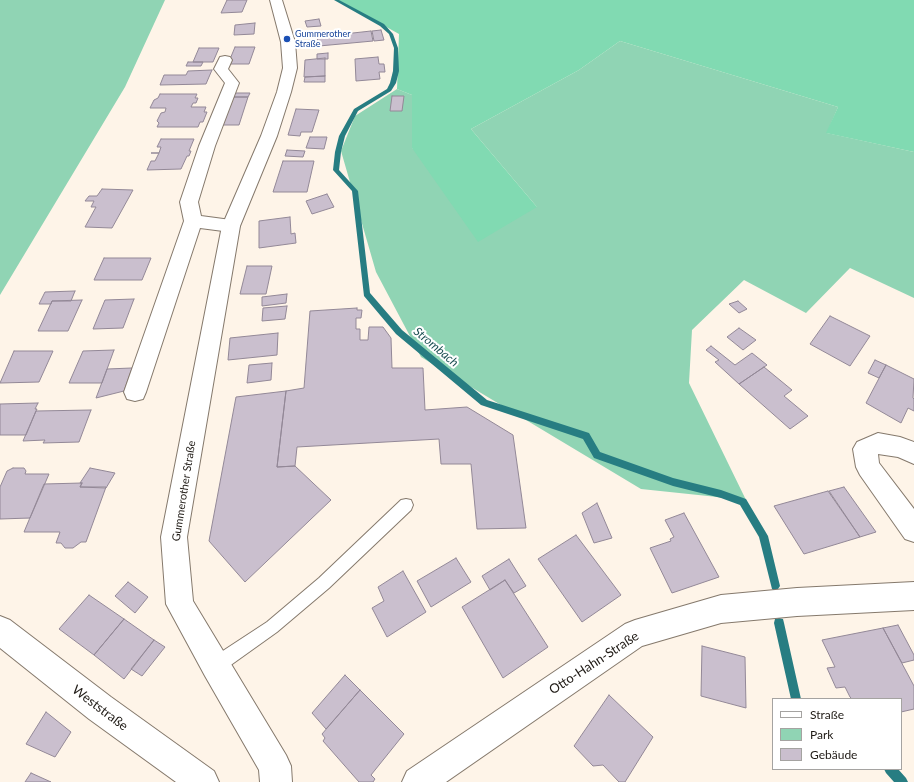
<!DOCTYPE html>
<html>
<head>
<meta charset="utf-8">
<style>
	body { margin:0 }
	#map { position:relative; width:914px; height:782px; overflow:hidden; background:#fef4e8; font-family:Lato,sans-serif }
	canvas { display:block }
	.legend { position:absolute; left:772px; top:698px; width:130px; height:72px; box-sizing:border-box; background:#fff; border:1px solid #a5a3a1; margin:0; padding:5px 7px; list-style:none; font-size:12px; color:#1f1a15 }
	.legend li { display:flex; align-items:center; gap:8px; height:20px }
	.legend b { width:20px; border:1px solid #a5a3a1 }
</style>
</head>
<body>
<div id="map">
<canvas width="914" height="782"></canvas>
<ul class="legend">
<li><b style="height:5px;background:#fff"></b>Straße</li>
<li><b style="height:11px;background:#90d4b4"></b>Park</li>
<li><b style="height:11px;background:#cabfce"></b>Gebäude</li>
</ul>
</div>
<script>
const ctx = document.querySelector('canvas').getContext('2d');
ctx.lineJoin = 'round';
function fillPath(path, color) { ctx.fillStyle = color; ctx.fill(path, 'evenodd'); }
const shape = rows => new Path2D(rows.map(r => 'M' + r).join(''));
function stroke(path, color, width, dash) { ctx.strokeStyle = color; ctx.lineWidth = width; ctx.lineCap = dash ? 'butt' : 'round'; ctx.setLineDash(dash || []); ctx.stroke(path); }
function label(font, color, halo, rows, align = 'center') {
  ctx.font = font + ' Lato,sans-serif'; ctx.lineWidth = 4; ctx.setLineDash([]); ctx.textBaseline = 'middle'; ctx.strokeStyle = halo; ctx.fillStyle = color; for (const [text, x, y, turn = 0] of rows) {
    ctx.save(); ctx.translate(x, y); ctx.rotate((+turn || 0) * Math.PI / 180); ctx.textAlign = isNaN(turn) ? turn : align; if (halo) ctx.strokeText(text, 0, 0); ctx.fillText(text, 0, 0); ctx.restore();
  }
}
fillPath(shape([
	[0,0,165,0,125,87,0,295],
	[620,41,838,107,827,133,914,152,914,298,850,268,806,313,744,280,692,330,689,383,746,500,641,489,421,357,376,272,341,151,355,116,397,89,412,95,412,148,537,207,471,129,579,70]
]), '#90d4b4');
fillPath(shape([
	[338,0,914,0,914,152,826,133,838,107,620,41,579,70,471,129,537,207,478,242,412,148,412,95,397,89,399,34]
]), '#81dab2');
fillPath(shape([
	[334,0,339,0,384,24,393,34,398,48,399,71,396,83,391,91,358,111,345,136,341,152,339,170,358,191,370,293,402,330,487,400,589,433,600,452,673,478,721,490,746,499,768,536,780,586,778,589,775,591,772,589,759,537,740,505,721,498,673,486,594,458,583,439,481,405,396,334,364,296,352,191,333,170,335,152,339,136,354,109,387,89,390,83,393,71,394,48,389,34,380,26,334,0],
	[779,618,783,619,784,623,801,699,791,699,774,623,775,619,779,618],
	[884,769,898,769,906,778,908,782,894,782,886,773,884,769]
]), '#277d82');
const building = shape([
	[227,0,247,0,242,12,221,13,227,0],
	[319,19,321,26,307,27,305,21,319,19],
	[255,23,254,34,234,35,235,25,255,23],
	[381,30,384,40,374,41,372,31,381,30],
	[371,31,373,41,319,46,317,37,371,31],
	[235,47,255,47,249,64,228,64,235,47],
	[199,48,219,48,213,62,193,62,199,48],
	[328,53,328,59,317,59,317,54,328,53],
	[378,57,379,64,384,64,385,72,379,72,380,79,356,81,355,59,378,57],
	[325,58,325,76,304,77,305,60,325,58],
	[188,62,203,62,201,66,186,66,188,62],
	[212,70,206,84,160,85,164,75,186,75,188,71,212,70],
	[325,76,325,82,304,82,305,77,325,76],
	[235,93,250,93,248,97,233,97,235,93],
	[160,94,197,94,195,98,198,98,196,103,193,103,191,107,206,107,204,112,207,112,203,122,200,122,198,127,157,127,159,123,157,121,161,113,165,112,166,108,150,108,154,100,158,98,160,94],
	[392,96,404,96,402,111,390,111,392,96],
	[233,97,248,97,239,125,223,125,233,97],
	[296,109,319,110,312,132,301,132,300,136,288,135,296,109],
	[310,137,327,137,324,149,306,148,310,137],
	[161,139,194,139,189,151,191,151,189,156,187,156,181,169,147,170,151,161,155,161,159,153,151,153,159,153,161,147,157,147,161,139],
	[287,150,305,151,303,157,285,156,287,150],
	[283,161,314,161,307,192,273,192,283,161],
	[102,189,133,190,112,228,85,227,96,207,91,207,94,201,85,201,89,196,97,196,102,189],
	[327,194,334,207,312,214,306,201,327,194],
	[290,217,291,234,295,233,296,243,259,248,259,221,290,217],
	[104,258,151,258,142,280,94,280,104,258],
	[247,266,272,266,266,294,240,294,247,266],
	[75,291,71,301,52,301,51,304,39,304,45,292,75,291],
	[287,294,286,303,262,306,262,297,287,294],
	[134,299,123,328,93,329,105,300,134,299],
	[82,300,68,331,38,331,52,301,82,300],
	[738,301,747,309,739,313,729,304,738,301],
	[287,306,285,319,262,321,263,308,287,306],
	[357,308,357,310,362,310,361,318,356,318,356,329,360,329,360,340,368,340,369,327,383,327,391,338,392,368,423,368,425,410,467,407,513,435,526,528,477,529,471,464,441,464,439,439,297,447,295,466,277,467,286,391,304,388,310,311,357,308],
	[830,316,870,336,850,366,810,344,830,316],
	[739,328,756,340,743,350,727,337,739,328],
	[278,333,277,355,228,360,230,338,278,333],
	[711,346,735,365,752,353,767,365,739,384,715,362,719,360,706,350,711,346],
	[114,350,102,383,69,383,83,351,114,350],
	[14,351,53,351,39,382,0,383,14,351],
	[875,360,886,365,879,378,868,373,875,360],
	[272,363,271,380,247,383,249,365,272,363],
	[886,365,914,379,913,398,914,399,914,411,908,408,901,423,866,403,886,365],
	[764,367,792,390,784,396,808,416,790,429,739,384,764,367],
	[132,368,124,391,96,398,107,369,132,368],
	[286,391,277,467,295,466,331,500,245,582,209,541,236,397,286,391],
	[38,403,35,409,37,409,36,411,26,435,0,435,0,404,38,403],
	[91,410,79,442,43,443,45,440,23,441,36,411,91,410],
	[13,468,24,468,26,471,25,474,49,474,30,518,0,519,0,487,7,471,13,468],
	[90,468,115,473,106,488,80,487,82,483,80,483,90,468],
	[82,483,80,487,106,487,86,542,81,542,73,548,65,548,61,543,56,543,60,532,24,532,44,484,82,483],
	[844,487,876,532,860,537,829,491,844,487],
	[828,491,860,537,804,554,774,506,828,491],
	[597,503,612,538,594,543,582,513,597,503],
	[684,513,719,577,672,593,650,548,671,541,670,539,674,537,665,520,684,513],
	[576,535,621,595,582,622,538,559,576,535],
	[456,558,471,582,431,607,417,581,456,558],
	[509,559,526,586,514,593,505,580,490,590,482,576,509,559],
	[403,571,426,612,387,637,372,608,384,601,378,587,403,571],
	[505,580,548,647,503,678,462,607,505,580],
	[128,582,148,597,135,613,115,596,128,582],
	[89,595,124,619,94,655,59,629,89,595],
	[124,619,154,640,124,679,94,655,124,619],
	[898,625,914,655,914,660,902,663,883,628,898,625],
	[883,628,914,686,914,709,901,712,901,699,852,699,850,697,845,687,836,688,827,668,835,667,822,640,883,628],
	[154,640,165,647,142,676,131,669,154,640],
	[702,646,745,657,746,708,701,696,702,646],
	[345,675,360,690,326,729,312,713,345,675],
	[360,690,404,734,371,775,375,779,373,782,359,782,323,741,325,738,322,734,360,690],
	[609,695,653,737,625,782,619,782,603,765,593,766,574,746,609,695],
	[46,712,71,732,55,757,26,744,46,712],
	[31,773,51,782,25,782,31,773]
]);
fillPath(building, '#cabfce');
stroke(building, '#938897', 1);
const service = shape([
	[406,499,411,500,413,505,411,510,329,588,277,632,221,672,215,674,209,672,207,666,209,660,267,622,319,578,401,500,406,499]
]);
const minor = shape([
	[225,56,230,57,232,60,228,69,239,83,215,146,198,202,201,216,231,220,237,222,240,226,237,230,231,232,200,228,146,392,143,399,135,401,127,399,124,392,184,221,180,202,199,146,225,83,214,69,220,57,225,56],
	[878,433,900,437,914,442,914,464,898,457,878,454,879,463,914,509,914,542,905,539,860,475,856,467,853,449,857,442,878,433],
	[914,582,914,610,797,616,721,623,642,646,446,782,402,782,407,771,625,624,635,620,721,595,797,588,914,582]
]);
const tertiary = shape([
	[270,0,282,0,295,42,297,68,291,92,277,136,240,226,187,537,193,601,286,755,291,766,292,782,260,782,259,770,205,676,166,604,161,537,222,226,261,136,277,92,283,68,281,42,270,0]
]);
const secondary = shape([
	[0,616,10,620,111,697,214,771,219,782,176,782,89,719,0,648,0,616]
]);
stroke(service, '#85796c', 2);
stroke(minor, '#85796c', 2);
stroke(tertiary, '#85796c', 2);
stroke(secondary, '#85796c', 2);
fillPath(service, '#fff');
fillPath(minor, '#fff');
fillPath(tertiary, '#fff');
fillPath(secondary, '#fff');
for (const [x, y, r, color] of [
	[287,39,4,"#1a4fb4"]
]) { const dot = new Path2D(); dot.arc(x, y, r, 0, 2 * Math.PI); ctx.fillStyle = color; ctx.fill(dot); stroke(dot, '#fff', 1.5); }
label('9px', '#164399', '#fff', [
	["Gummerother",295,34],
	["Straße",295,44]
], 'left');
label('11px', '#1f1a15', '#fff', [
	["Gummerother Straße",184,491,-81]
]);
label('italic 12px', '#1d5054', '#fff', [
	["Strombach",436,347,40]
]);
label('13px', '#1f1a15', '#fff', [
	["Otto-Hahn-Straße",594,663,-33],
	["Weststraße",100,708,37]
]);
</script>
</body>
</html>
